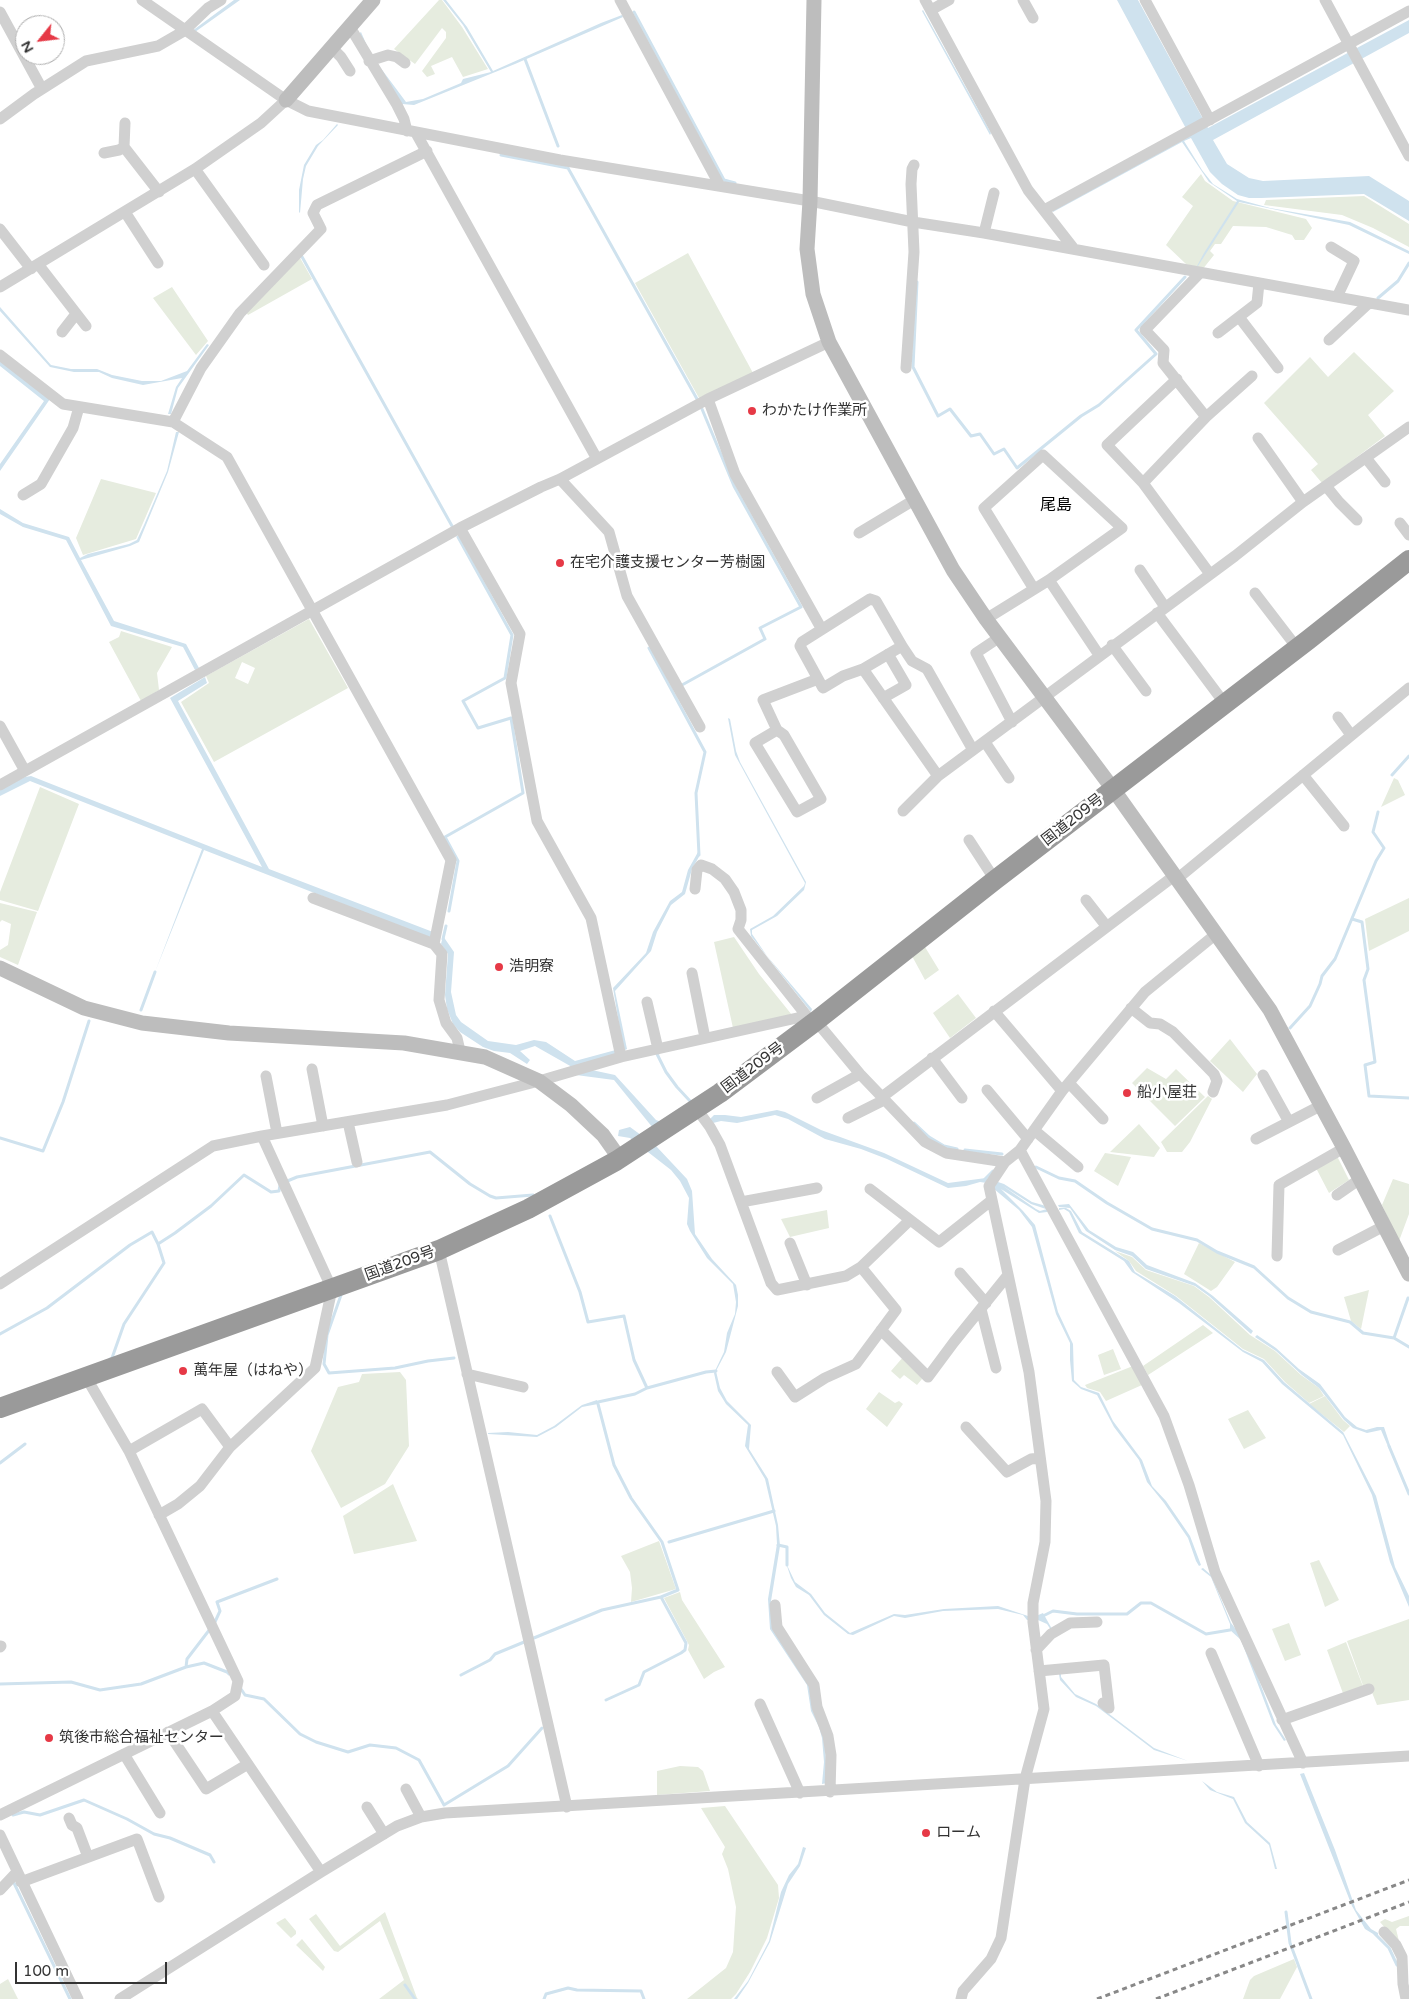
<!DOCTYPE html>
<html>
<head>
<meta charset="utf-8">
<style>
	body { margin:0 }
	#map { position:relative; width:1409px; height:1999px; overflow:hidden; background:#fff; font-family:"Varela Round",sans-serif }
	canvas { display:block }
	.north { position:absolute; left:15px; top:15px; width:50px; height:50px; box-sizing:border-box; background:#fff; border:1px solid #adadad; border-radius:50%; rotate:241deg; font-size:14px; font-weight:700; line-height:20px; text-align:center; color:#333 }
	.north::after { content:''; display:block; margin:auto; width:18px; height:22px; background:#e63946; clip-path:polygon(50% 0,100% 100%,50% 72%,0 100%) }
	.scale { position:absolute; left:15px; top:1962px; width:152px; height:22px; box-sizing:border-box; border:2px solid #333; border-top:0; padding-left:6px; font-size:15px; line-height:18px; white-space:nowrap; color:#333; -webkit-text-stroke:4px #fff; paint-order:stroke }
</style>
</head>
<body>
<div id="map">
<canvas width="1409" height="1999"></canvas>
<div class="north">N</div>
<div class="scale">100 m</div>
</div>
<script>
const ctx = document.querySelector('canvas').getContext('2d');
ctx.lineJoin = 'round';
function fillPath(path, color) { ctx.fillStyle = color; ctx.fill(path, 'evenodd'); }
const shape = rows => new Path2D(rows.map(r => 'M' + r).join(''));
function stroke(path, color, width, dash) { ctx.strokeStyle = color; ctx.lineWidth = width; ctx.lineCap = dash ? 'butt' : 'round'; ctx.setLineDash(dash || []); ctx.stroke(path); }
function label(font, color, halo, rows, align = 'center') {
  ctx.font = font + ' "Varela Round","Noto Sans JP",sans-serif'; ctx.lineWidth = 5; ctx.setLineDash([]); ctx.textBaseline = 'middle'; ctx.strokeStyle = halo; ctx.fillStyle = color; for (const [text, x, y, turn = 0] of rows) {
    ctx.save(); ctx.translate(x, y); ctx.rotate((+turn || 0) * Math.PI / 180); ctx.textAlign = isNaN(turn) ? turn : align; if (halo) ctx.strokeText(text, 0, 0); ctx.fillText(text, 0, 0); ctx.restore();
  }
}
fillPath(shape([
	[439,0,442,0,462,27,488,69,463,77,452,57,431,66,435,74,427,77,422,71,446,38,446,32,442,28,415,64,394,49],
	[1201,174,1205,181,1233,201,1306,219,1312,228,1304,240,1295,240,1292,235,1266,227,1233,226,1221,244,1215,244,1210,251,1214,255,1202,270,1186,264,1166,245,1193,206,1182,197],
	[1364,196,1409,224,1409,247,1373,228,1342,215,1264,205,1266,200],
	[688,253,753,373,699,398,635,283],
	[299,256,312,279,248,315,246,312],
	[172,287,208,341,196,355,153,298],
	[1354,352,1394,391,1368,415,1385,436,1322,483,1311,470,1318,464,1264,403,1310,357,1328,377],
	[101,479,156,493,136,539,83,555,76,538],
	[309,619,348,688,214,762,181,702,209,683,206,676],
	[242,662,255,668,248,684,235,678],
	[121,631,172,647,157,673,159,690,141,701,109,642,119,637],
	[1394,778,1398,780,1405,795,1381,807],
	[40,787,79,804,38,911,0,900,0,892],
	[1409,898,1409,931,1369,951,1365,919],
	[0,903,37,912,18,965,0,957,0,950,8,945,11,924,2,920,0,922],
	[734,937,759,974,792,1015,733,1028,714,942],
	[925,947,939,970,925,980,912,956],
	[958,994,976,1018,950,1038,933,1013],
	[1230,1039,1257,1074,1243,1092,1210,1061],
	[1147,1068,1166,1079,1176,1069,1205,1097,1175,1126,1132,1083],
	[1208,1096,1212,1099,1190,1142,1182,1152,1167,1152,1161,1142],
	[1139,1124,1160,1148,1154,1157,1110,1152],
	[1105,1153,1131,1157,1118,1186,1094,1171],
	[1337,1156,1349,1180,1329,1193,1316,1168],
	[1393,1179,1409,1184,1409,1214,1399,1241,1382,1205],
	[827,1210,829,1228,790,1237,781,1219],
	[1199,1243,1235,1262,1217,1287,1211,1291,1184,1274],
	[1115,1251,1132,1257,1146,1270,1194,1286,1209,1297,1250,1335,1275,1351,1301,1375,1319,1388,1324,1396,1309,1403,1285,1382,1264,1359,1243,1349,1176,1296,1136,1271,1129,1261],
	[1369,1290,1361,1329,1351,1321,1344,1297],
	[1203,1325,1213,1333,1148,1375,1143,1366],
	[1113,1349,1121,1369,1104,1375,1098,1355],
	[904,1356,920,1375,922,1379,917,1385,904,1375,900,1379,891,1371],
	[1133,1366,1142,1385,1106,1401,1100,1392,1087,1388,1085,1385],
	[400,1372,406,1380,409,1446,385,1484,341,1508,311,1451,338,1387,359,1382,362,1374],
	[879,1392,895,1403,899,1401,903,1404,887,1427,866,1409],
	[1325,1396,1343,1420,1350,1426,1344,1432,1309,1404],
	[1248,1410,1266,1438,1244,1449,1228,1419],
	[393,1484,417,1541,354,1554,343,1516],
	[659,1541,676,1589,631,1602,632,1588,630,1572,621,1556],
	[1319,1560,1339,1600,1325,1607,1310,1563],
	[680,1592,682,1600,725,1667,714,1672,704,1679,688,1650,689,1645,664,1598],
	[1409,1619,1409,1700,1377,1705,1371,1690,1365,1691,1347,1641],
	[1289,1623,1301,1655,1285,1661,1272,1629],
	[1346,1642,1364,1689,1344,1696,1327,1650],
	[680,1766,698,1767,703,1771,710,1791,657,1795,657,1771],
	[725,1806,778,1885,779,1898,767,1938,750,1972,736,1994,731,1999,687,1999,726,1968,733,1952,736,1907,728,1869,722,1854,725,1847,701,1808],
	[385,1912,417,1998,418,1999,379,1999,404,1980,380,1921,338,1952,334,1951,309,1919,316,1914,340,1946],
	[1409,1916,1409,1926,1400,1926,1396,1929,1399,1941,1398,1943,1380,1922,1385,1919,1392,1922],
	[285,1918,296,1931,296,1934,291,1938,276,1923],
	[302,1939,325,1967,323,1971,296,1945],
	[1294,1959,1297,1967,1280,1999,1243,1999,1250,1980,1254,1976],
	[8,1979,18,1999,0,1999,0,1984]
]), '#e6ecdf');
fillPath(shape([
	[234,0,240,0,195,32,192,31],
	[443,0,446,0,467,27,493,71,601,23,622,15,623,17,515,64,414,105,402,104,357,35,361,32,371,55,406,102,423,99,461,83,463,79,491,72,463,25],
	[1117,0,1138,0,1208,128,1409,20,1409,33,1213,140,1227,164,1249,178,1263,181,1369,176,1409,201,1409,221,1364,194,1261,198,1249,198,1238,195,1222,184,1210,172,1191,138,1184,141,1202,170,1213,184,1237,199,1270,208,1350,222,1409,251,1409,254,1349,225,1239,202,1198,266,1197,266,1204,253,1237,201,1209,182,1182,142,1053,212,1051,209,1190,136],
	[923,10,991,133,990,135,922,11],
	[337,124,338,125,318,146,306,166,303,179,300,213,299,212,299,190,304,165,316,145,323,140],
	[0,307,51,365,71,369,97,369,112,375,142,381,161,381,187,371,207,344,209,345,178,388,171,414,168,414,176,387,182,378,143,385,112,378,99,372,74,372,50,367,0,311],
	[0,359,50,399,0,471,0,464,44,401,0,366],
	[176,432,179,432,168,472,139,542,130,546,81,560,114,621,186,644,199,668,195,670,183,647,111,626,66,540,23,527,0,514,0,509,23,523,69,537,80,558,88,554,129,544,137,540,144,525,167,471],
	[205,677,207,683,178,701,269,869,433,932,430,938,204,850,155,972,202,849,30,781,0,796,0,790,25,777,31,776,262,867,170,698],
	[728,718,730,719,736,751,740,762,806,882,804,890,777,916,752,930,752,934,767,956,812,1009,811,1012,751,936,750,929,773,916,804,886,805,883,735,755],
	[698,852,700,855,692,869,685,894,671,905,657,932,651,951,615,991,627,1049,587,1069,615,1075,656,1120,664,1123,653,1128,614,1080,576,1075,572,1067,535,1046,520,1051,530,1060,527,1064,510,1053,494,1051,483,1047,460,1032,453,1024,447,1009,445,995,448,954,441,944,443,936,454,952,451,992,456,1015,461,1022,488,1041,516,1045,534,1040,546,1042,575,1061,623,1048,613,988,646,953,653,932,670,901,682,892,688,870],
	[777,1110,785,1112,821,1130,884,1153,948,1183,986,1178,1004,1184,1032,1202,1046,1206,1046,1209,1031,1204,1003,1186,1036,1209,1040,1211,1047,1209,1047,1212,1039,1213,1001,1189,1023,1211,1035,1225,1058,1312,1073,1344,1074,1380,1081,1387,1099,1393,1113,1421,1142,1460,1152,1486,1166,1501,1190,1536,1201,1565,1199,1566,1196,1561,1188,1538,1164,1503,1147,1482,1139,1460,1114,1427,1097,1395,1081,1389,1072,1381,1070,1360,1070,1343,1056,1314,1032,1227,1019,1210,987,1183,980,1182,966,1186,948,1188,887,1159,861,1149,825,1139,788,1119,775,1115,737,1123,721,1121,713,1123,710,1119,714,1115,725,1115,741,1117],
	[630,1127,656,1146,687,1179,692,1191,695,1234,712,1259,736,1285,738,1295,738,1306,726,1352,716,1371,720,1388,727,1401,751,1425,749,1449,768,1479,778,1525,780,1546,771,1601,772,1628,807,1680,825,1740,827,1783,822,1784,824,1762,822,1738,819,1727,811,1711,807,1685,770,1629,768,1599,777,1544,776,1526,765,1479,745,1446,748,1425,726,1404,718,1391,714,1373,724,1352,727,1333,735,1314,736,1302,733,1284,707,1258,690,1231,687,1224,689,1198,680,1181,671,1170,630,1138,618,1136,619,1130],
	[1069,1204,1089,1230,1116,1247,1133,1252,1147,1265,1195,1283,1213,1296,1253,1331,1251,1334,1209,1296,1195,1286,1146,1269,1132,1256,1115,1250,1086,1231,1070,1208,1059,1207,1058,1205],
	[1059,1208,1066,1208,1071,1211,1082,1232,1129,1261,1135,1272,1175,1296,1243,1350,1264,1360,1284,1382,1343,1432,1376,1496,1395,1567,1409,1596,1409,1607,1390,1562,1372,1495,1343,1435,1282,1384,1262,1362,1243,1352,1179,1303,1132,1272,1124,1261,1079,1233,1069,1212,1064,1209,1059,1210],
	[1257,1335,1276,1348,1299,1369,1320,1384,1345,1417,1357,1427,1366,1430,1377,1427,1384,1427,1391,1448,1389,1449,1381,1430,1367,1433,1353,1428,1344,1420,1319,1388,1302,1375,1276,1351,1255,1337],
	[597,1400,598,1404,582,1407,556,1427,537,1437,488,1434,488,1433,508,1432,537,1435,554,1426,582,1405],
	[786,1563,795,1582,811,1594,825,1613,850,1633,894,1614,905,1615,944,1609,998,1606,1028,1616,1036,1616,1043,1613,1052,1629,1051,1630,1047,1624,1038,1620,1027,1620,1023,1615,998,1609,943,1611,905,1618,894,1616,853,1635,848,1634,824,1615,809,1595,796,1587,791,1578],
	[1203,1568,1211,1575,1231,1623,1243,1638,1276,1725,1286,1740,1284,1741,1273,1724,1241,1640,1230,1630,1230,1624,1211,1577,1201,1569],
	[1059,1674,1061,1674,1061,1677,1075,1694,1096,1704,1154,1748,1188,1761,1154,1750,1096,1706,1076,1697,1060,1680],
	[1304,1773,1335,1850,1356,1910,1371,1929,1378,1933,1378,1937,1365,1929,1352,1906,1300,1774],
	[1202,1781,1217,1792,1234,1797,1247,1822,1270,1843,1277,1869,1275,1869,1269,1845,1245,1823,1233,1799,1210,1790],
	[803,1847,806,1848,800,1866,788,1884,770,1942,748,1983,737,1999,734,1999,748,1981,769,1941,781,1892,789,1875,798,1864]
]), '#cfe2ee');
stroke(shape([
	[634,12,724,180,735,183],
	[525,59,558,146],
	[501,155,568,168,697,399],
	[301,255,452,526],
	[917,282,913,367,938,416,950,409,971,436,980,434,994,454,1004,449,1017,468,1081,416,1099,405,1156,354,1136,330,1185,277],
	[1378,298,1398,281,1409,263],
	[649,648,705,752,696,793,699,855],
	[682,685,765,639,760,628,801,607,734,486,702,409],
	[1392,775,1409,756],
	[449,911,458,861,445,837,523,793,511,718,478,728,463,701,505,678,512,635,458,537],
	[1352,919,1362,922,1368,969,1364,980,1375,1062,1365,1065,1369,1096,1409,1098],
	[443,939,446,926],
	[141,1010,155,972],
	[1290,1028,1310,1006,1320,984,1322,976,1335,959,1376,861,1384,848,1373,832,1378,812],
	[656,1052,666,1072,677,1087,690,1101,693,1102],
	[914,1123,929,1137,944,1146,957,1149],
	[0,1138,43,1151,63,1102,89,1021],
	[965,1150,1002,1154],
	[1036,1167,1059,1178,1075,1181,1107,1203,1152,1229,1197,1240,1217,1252,1254,1267,1288,1298,1311,1312,1350,1322,1363,1333,1394,1338,1409,1347],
	[985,1179,993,1171],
	[285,1182,297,1177,430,1152,470,1184,490,1196,496,1198,533,1195],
	[550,1216,580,1292,588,1322,624,1316,634,1360,647,1388,635,1394,598,1402],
	[341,1295,327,1335,324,1364,329,1373,395,1368,428,1361,454,1358],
	[0,1334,47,1308,130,1245,152,1232,158,1244,175,1233,211,1206,244,1175,271,1192,279,1191,280,1185],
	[1394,1338,1408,1298],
	[110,1359,112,1358,124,1324,164,1263,158,1244],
	[647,1388,706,1372,716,1371],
	[598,1404,614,1465,631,1498,662,1542,678,1590,661,1597,686,1643,685,1650,681,1653,644,1672,639,1685,606,1700],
	[1389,1446,1409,1494],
	[0,1463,25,1444],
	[669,1542,774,1511],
	[778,1545,787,1547,787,1565],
	[1041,1617,1053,1611,1077,1614,1127,1614,1141,1603,1151,1603,1206,1634,1230,1630],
	[214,1624,220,1611,217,1602,277,1579],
	[186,1667,187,1659,210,1629],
	[461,1675,490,1660,495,1654,602,1610,661,1597],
	[0,1684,71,1682,100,1690,141,1684,186,1667,204,1663,227,1672,229,1674],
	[241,1689,245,1695,264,1699,300,1734,316,1742,348,1752,370,1745,396,1748,419,1760,444,1805,508,1766,542,1728],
	[13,1815,24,1812,40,1815,84,1800,127,1819,154,1834,170,1838,210,1855,214,1862],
	[14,1883,70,1999],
	[1286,1912,1290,1943,1311,1999],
	[1375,1934,1389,1948,1397,1965],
	[405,1985,415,1999],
	[544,1999,546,1994,568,1988,577,1990,641,1991,644,1999]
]), '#cfe2ee', 3);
stroke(shape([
	[142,0,286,100,308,111,560,160,810,201,913,222,984,233,1409,310],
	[620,0,720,186],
	[925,0,1028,190,1074,249],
	[1023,0,1033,18],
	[1145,0,1210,120],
	[1325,0,1409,156],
	[931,10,949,0],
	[0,12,42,89],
	[350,27,397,105,404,119,407,131],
	[332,48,341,57,350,71],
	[369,61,388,55,397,57,405,63],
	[0,119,34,94,86,61,158,46,184,31,208,8,221,0],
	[416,133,597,459],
	[124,147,159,192],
	[104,153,119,150,124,147,125,123],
	[195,169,264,265],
	[1044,210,1409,11],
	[125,212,158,263],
	[0,229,31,269],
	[984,233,994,193],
	[1331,247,1354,261,1337,297],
	[38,264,86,326],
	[1200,273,1145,330,1164,350,1163,363,1206,417,1143,483,1210,574],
	[0,287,195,169,261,123,286,100],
	[1239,317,1278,368],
	[62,332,76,314],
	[1218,333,1257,303,1259,283],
	[1329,340,1369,303],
	[0,355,63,404,173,422,227,457,451,860,434,944],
	[906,368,914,252,911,184,912,169,914,165],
	[708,399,735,474,821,628],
	[1206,417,1252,376],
	[173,422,201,368,240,313,321,229,313,213,317,205,427,151],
	[1258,438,1303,502],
	[1366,458,1385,482],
	[560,479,609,532,627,596,700,727],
	[1143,483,1107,445,1177,379],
	[1326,486,1339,502,1357,520],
	[23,495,41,484,73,428,79,407],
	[1400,523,1409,535],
	[460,528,520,634,511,683,537,821,591,918,621,1057],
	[859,533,914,500],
	[1140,570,1165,607],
	[1049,580,1099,655],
	[1255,593,1298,649],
	[870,599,876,601,902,646,863,669,843,676,823,688,800,646,802,642,870,599],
	[1157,613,1225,704],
	[986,619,1049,580,1122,528,1043,455,984,508,1034,589],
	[1000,637,976,653,1012,722],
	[1112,645,1146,691],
	[902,646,912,661,927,669,973,750],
	[863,669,938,776],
	[883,698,906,685,888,654],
	[1338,717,1351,735],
	[0,726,25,771],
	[777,730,755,743,797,812,821,799,784,735,777,730,763,700,818,679],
	[985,742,1009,778],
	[1303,775,1344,826],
	[0,785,460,528,541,487,560,479,708,399,829,342],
	[903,811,938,776,1235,556,1303,502,1409,427],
	[969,840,995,880],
	[1177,879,1409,688],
	[695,889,697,870,701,865,712,869,725,879,734,892,741,910,741,920,738,929,810,1020],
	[313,898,434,944,442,954,439,1000,446,1023,457,1038,460,1051],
	[1086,900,1107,927],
	[692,973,705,1038],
	[647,1002,658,1049],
	[1131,1008,1150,1023,1160,1024,1173,1032,1214,1074,1217,1081,1213,1092],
	[994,1011,1062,1091],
	[816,1021,860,1074,925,1142,946,1153,1005,1162],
	[932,1058,962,1098],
	[312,1069,323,1126],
	[1263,1075,1289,1122],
	[266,1076,277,1133],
	[1069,1083,1103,1119],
	[987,1090,1028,1139],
	[882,1097,1174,876],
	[817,1098,860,1074],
	[696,1108,710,1127,720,1145,771,1283,777,1290,846,1276,861,1267,910,1220],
	[848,1118,884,1100],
	[348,1122,357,1162],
	[1034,1130,1078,1167],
	[1256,1139,1322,1105],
	[1020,1150,1164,1416,1189,1485,1215,1572,1303,1763],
	[870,1189,939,1242,992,1200],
	[1337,1195,1360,1179],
	[741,1202,817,1188],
	[790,1243,807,1285],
	[439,1250,567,1807],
	[1338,1250,1384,1226],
	[1277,1256,1279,1185,1344,1148],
	[960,1273,986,1303],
	[0,1284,213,1146,262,1136,447,1105,539,1081,621,1057,806,1016],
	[981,1309,996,1368],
	[881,1330,928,1377,954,1342,1008,1275],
	[777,1372,795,1397,825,1378,856,1364,896,1310,861,1267],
	[467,1374,523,1387],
	[966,1427,1007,1472,1031,1459,1040,1458],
	[129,1451,202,1409,230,1447],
	[159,1515,178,1504,200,1486,230,1447,315,1368,332,1289,262,1136],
	[775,1605,777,1627,814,1685,817,1707,828,1736,831,1755,830,1792],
	[0,1647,1,1646],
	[1036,1650,1051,1634,1070,1623,1097,1622],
	[1211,1653,1259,1766],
	[1039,1671,1104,1665,1109,1708,1103,1703],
	[760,1704,800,1793],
	[212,1711,321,1872],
	[1282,1720,1369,1689],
	[168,1732,206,1789,248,1764],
	[124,1754,160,1813],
	[406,1789,421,1817],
	[367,1807,384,1834],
	[0,1815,212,1711,235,1696,238,1681,129,1451,86,1377],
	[69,1818,72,1825,77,1828,88,1857],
	[0,1835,78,1999],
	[21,1882,137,1839,159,1897],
	[0,1890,17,1872],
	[1384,1932,1396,1945,1402,1957,1403,1984,1406,1999],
	[120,1999,321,1872,397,1826,421,1817,445,1813,1409,1756],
	[961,1999,963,1991,991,1959,1001,1938,1025,1779,1044,1709,1033,1622,1033,1603,1045,1542,1046,1501,1029,1372,989,1186,1005,1162,1020,1150,1062,1091,1145,992,1216,934]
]), '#d0d0d0', 11);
stroke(shape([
	[814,0,810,201,807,249,813,294,829,342,953,570,986,619,1113,789,1270,1010,1344,1148,1409,1274],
	[286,100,373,0],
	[0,968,84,1008,142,1023,229,1033,404,1043,485,1057,539,1081,571,1105,603,1135,620,1159]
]), '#bdbdbd', 15);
stroke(shape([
	[0,1408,439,1250,528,1209,616,1161,720,1093,816,1021,995,880,1308,640,1409,560]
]), '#9a9a9a', 20);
stroke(shape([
	[1097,1999,1409,1880],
	[1156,1999,1409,1902]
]), '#888', 3, [5, 4]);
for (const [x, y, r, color] of [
	[752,411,5,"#e63946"],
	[560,563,5,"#e63946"],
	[499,967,5,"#e63946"],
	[1127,1093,5,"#e63946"],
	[183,1371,5,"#e63946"],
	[49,1738,5,"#e63946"],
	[926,1833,5,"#e63946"]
]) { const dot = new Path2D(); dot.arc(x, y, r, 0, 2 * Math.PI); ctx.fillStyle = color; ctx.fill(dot); stroke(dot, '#fff', 2); }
label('15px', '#333', '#fff', [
	["わかたけ作業所",762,411],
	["在宅介護支援センター芳樹園",570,563],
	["浩明寮",509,967],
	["船小屋荘",1137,1093],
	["萬年屋（はねや）",193,1371],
	["筑後市総合福祉センター",59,1738],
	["ローム",936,1833]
], 'left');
label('15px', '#333', '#fff', [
	["国道209号",1073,820,-38],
	["国道209号",753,1068,-37],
	["国道209号",400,1264,-20]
]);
label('16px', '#000', '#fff', [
	["尾島",1056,506]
]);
</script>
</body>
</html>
